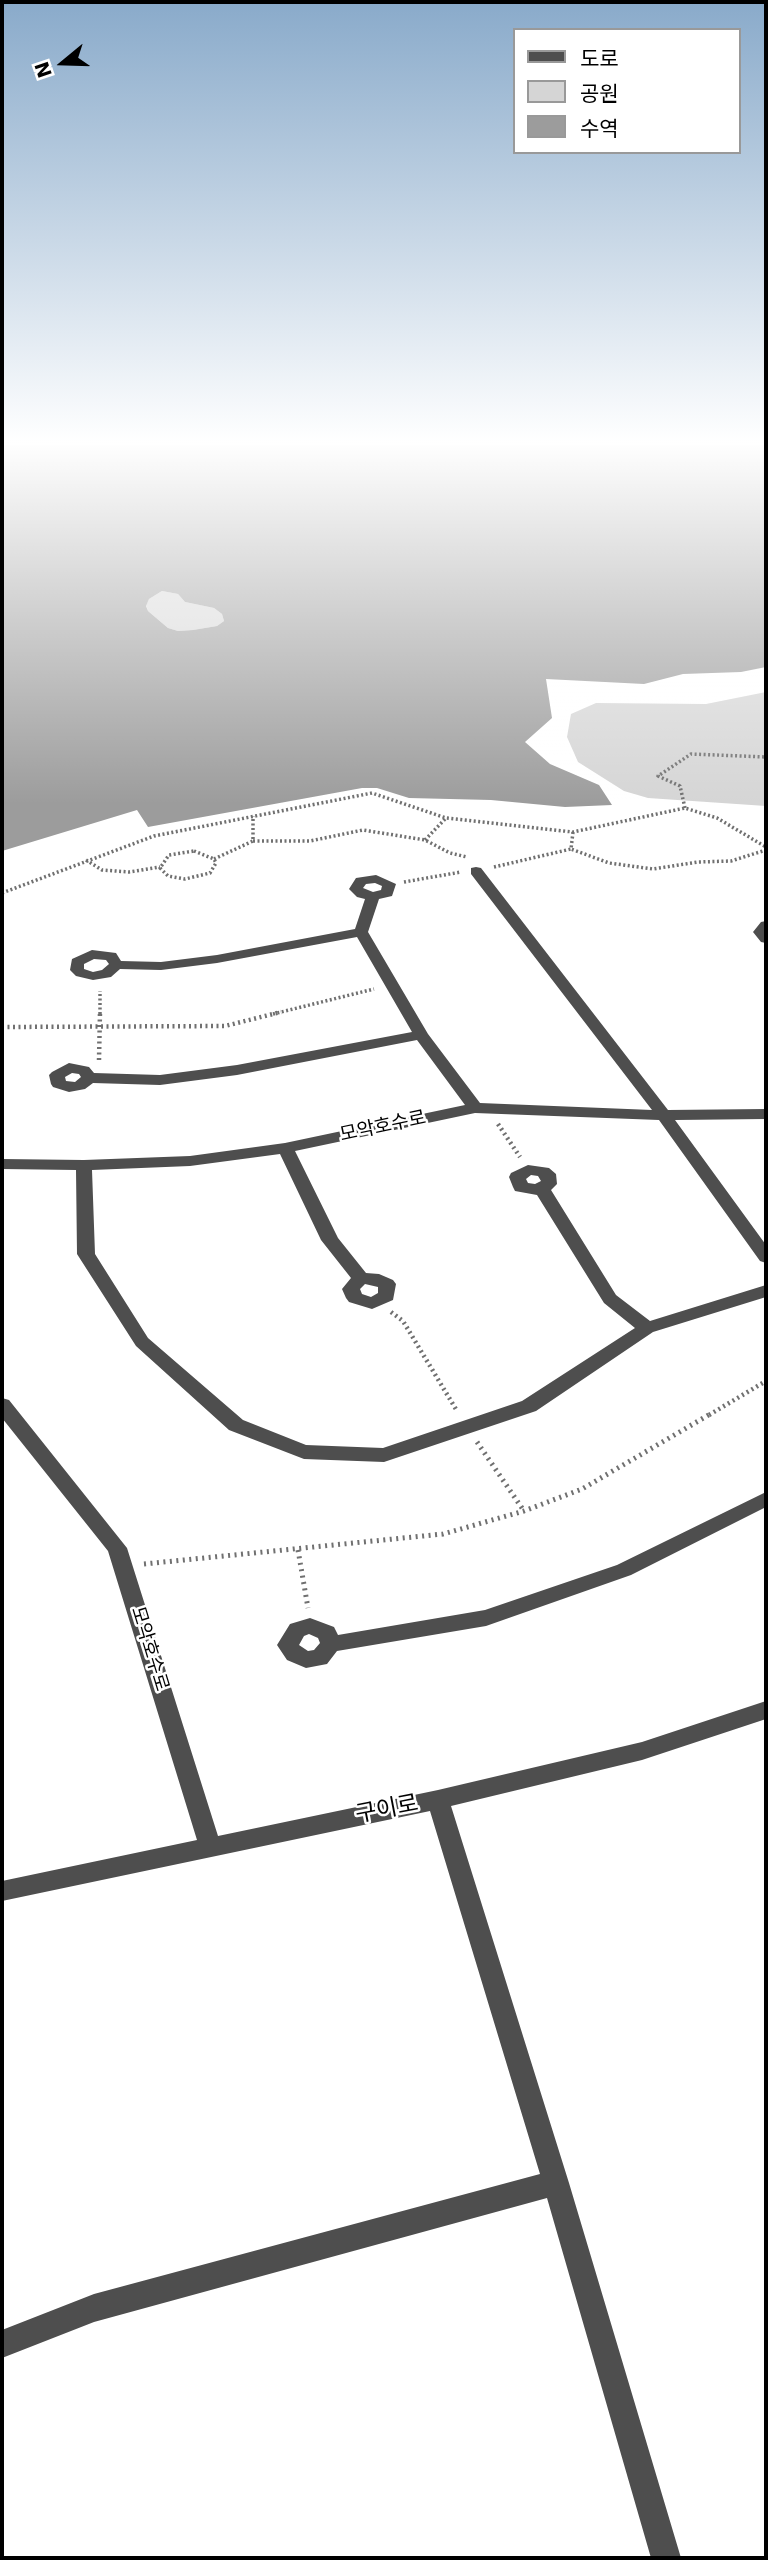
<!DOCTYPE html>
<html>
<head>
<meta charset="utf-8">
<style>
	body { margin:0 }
	#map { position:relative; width:768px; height:2560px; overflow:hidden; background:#fff; font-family:"DejaVu Sans","Noto Sans KR",sans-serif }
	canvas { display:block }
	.frame { position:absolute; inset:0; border:4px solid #000; pointer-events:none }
	.legend { position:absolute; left:513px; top:28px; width:228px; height:126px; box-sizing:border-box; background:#fff; border:2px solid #999; margin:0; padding:9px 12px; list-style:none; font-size:21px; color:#000 }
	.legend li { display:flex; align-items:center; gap:14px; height:35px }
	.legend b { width:35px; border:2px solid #999 }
	.north { position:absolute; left:28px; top:28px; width:70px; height:70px; -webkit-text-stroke:5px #fff; paint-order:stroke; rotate:251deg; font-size:19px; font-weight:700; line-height:28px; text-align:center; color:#000 }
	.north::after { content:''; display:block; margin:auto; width:24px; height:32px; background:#000; clip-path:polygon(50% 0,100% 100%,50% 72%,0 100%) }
</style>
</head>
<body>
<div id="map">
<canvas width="768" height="2560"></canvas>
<div class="frame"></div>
<ul class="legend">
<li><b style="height:9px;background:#4e4e4e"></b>도로</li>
<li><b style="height:19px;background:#d5d5d5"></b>공원</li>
<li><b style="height:19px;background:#9c9c9c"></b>수역</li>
</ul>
<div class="north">N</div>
</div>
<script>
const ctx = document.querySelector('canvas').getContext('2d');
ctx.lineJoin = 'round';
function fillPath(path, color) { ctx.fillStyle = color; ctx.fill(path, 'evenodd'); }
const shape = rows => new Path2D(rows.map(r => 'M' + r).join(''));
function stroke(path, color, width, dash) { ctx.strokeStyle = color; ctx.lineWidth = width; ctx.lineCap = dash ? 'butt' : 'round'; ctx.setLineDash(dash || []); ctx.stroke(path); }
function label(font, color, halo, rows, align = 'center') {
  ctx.font = font + ' "DejaVu Sans","Noto Sans KR",sans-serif'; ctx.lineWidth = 5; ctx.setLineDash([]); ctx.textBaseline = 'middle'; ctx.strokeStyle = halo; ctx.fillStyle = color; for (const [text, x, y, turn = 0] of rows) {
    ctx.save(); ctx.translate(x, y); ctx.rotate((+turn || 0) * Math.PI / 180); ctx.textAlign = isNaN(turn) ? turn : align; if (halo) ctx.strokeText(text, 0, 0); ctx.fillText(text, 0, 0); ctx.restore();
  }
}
fillPath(shape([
	[162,591,178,594,185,602,214,608,222,614,224,621,217,626,193,630,178,631,168,628,148,611,146,605,149,599],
	[766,692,766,806,648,798,624,791,578,762,567,737,571,714,596,703,706,704]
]), '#d5d5d5');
fillPath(shape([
	[2,445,766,445,766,667,741,672,683,674,644,684,546,679,552,718,525,742,550,764,599,785,612,805,565,807,491,800,409,798,377,788,362,788,148,827,137,810,2,851],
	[162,591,178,594,185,602,214,608,222,614,224,621,217,626,193,630,178,631,168,628,148,611,146,606,149,599]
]), '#9c9c9c');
stroke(shape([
	[685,808,680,786,658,776,691,754,766,757],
	[573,832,571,849,609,863,653,869,698,862,731,861,766,850],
	[425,840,446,818],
	[253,841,310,841,363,830,425,840,450,853,467,857],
	[194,851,214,859,216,863,210,873,185,879,168,876,160,868,169,855,194,851],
	[214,859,253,841,253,816],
	[86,860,102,870,129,872,160,867],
	[494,867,571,849],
	[404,882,461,872],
	[2,893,154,836,372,793,446,818,573,832,685,808,717,818,766,847],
	[100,1014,100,991],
	[273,1014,374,989]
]), '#707070', 3.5, [2, 2.5]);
stroke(shape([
	[2,1027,225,1026,281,1012],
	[99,1060,100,1012],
	[498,1124,520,1157],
	[391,1312,403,1321,457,1411],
	[709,1415,766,1381]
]), '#707070', 4.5, [2, 3.5]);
stroke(shape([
	[477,1442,524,1511],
	[298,1550,308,1608],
	[144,1564,443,1534,524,1511,582,1489,712,1413]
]), '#707070', 5, [2, 4.5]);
fillPath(shape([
	[476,867,481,868,668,1110,766,1109,766,1119,675,1120,766,1245,766,1263,760,1261,659,1120,475,1113,295,1151,338,1238,366,1273,379,1274,393,1280,396,1284,393,1300,372,1309,349,1302,346,1298,342,1289,351,1278,321,1240,280,1154,190,1166,92,1170,95,1254,148,1338,243,1420,306,1445,383,1448,522,1401,635,1328,604,1303,537,1195,515,1191,513,1187,509,1177,511,1173,528,1165,549,1168,556,1174,557,1184,551,1190,616,1295,650,1321,766,1285,766,1297,653,1332,536,1411,384,1462,304,1459,229,1430,136,1346,77,1254,76,1170,2,1169,2,1159,84,1160,190,1156,285,1143,465,1105,417,1040,237,1075,160,1085,93,1083,85,1089,69,1092,53,1087,51,1084,49,1075,52,1072,69,1063,89,1067,94,1073,160,1075,237,1065,412,1032,357,937,217,963,161,970,120,969,111,977,93,980,76,976,70,970,72,959,92,950,116,953,121,961,161,962,217,955,355,929,365,899,357,897,349,889,356,878,376,875,396,884,392,896,379,899,368,932,428,1034,480,1103,652,1110,471,874,471,868,476,867],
	[375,883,382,886,381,890,373,892,363,888,366,884,375,883],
	[94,959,106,960,109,964,102,970,93,972,84,969,84,964,94,959],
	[72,1073,79,1074,81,1077,75,1082,66,1081,65,1077,72,1073],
	[531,1175,538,1176,541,1181,535,1184,528,1183,526,1179,531,1175],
	[365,1284,378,1287,378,1293,371,1297,362,1294,360,1289,365,1284],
	[766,921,766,943,761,942,753,932,761,922,766,921],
	[2,1398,9,1400,127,1548,218,1836,438,1790,642,1742,766,1701,766,1719,642,1760,451,1806,569,2183,681,2558,651,2558,547,2198,94,2322,2,2358,2,2330,94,2294,540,2174,430,1811,2,1901,2,1881,197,1840,108,1551,2,1418,2,1398],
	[766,1492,766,1507,631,1575,486,1626,337,1651,327,1664,306,1668,287,1660,277,1645,290,1624,310,1618,334,1627,338,1635,485,1610,617,1565,766,1492],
	[309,1634,318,1638,320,1643,314,1650,308,1651,299,1645,304,1636,309,1634]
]), '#4e4e4e');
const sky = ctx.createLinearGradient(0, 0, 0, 804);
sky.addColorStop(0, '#89aaca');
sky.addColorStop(0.55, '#fff');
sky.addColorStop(1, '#ffffff00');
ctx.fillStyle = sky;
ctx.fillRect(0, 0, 768, 804);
label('19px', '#000', '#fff', [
	["모악호수로",383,1127,-12],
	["모악호수로",149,1649,73]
]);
label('23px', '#000', '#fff', [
	["구이로",387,1810,-11]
]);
</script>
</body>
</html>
